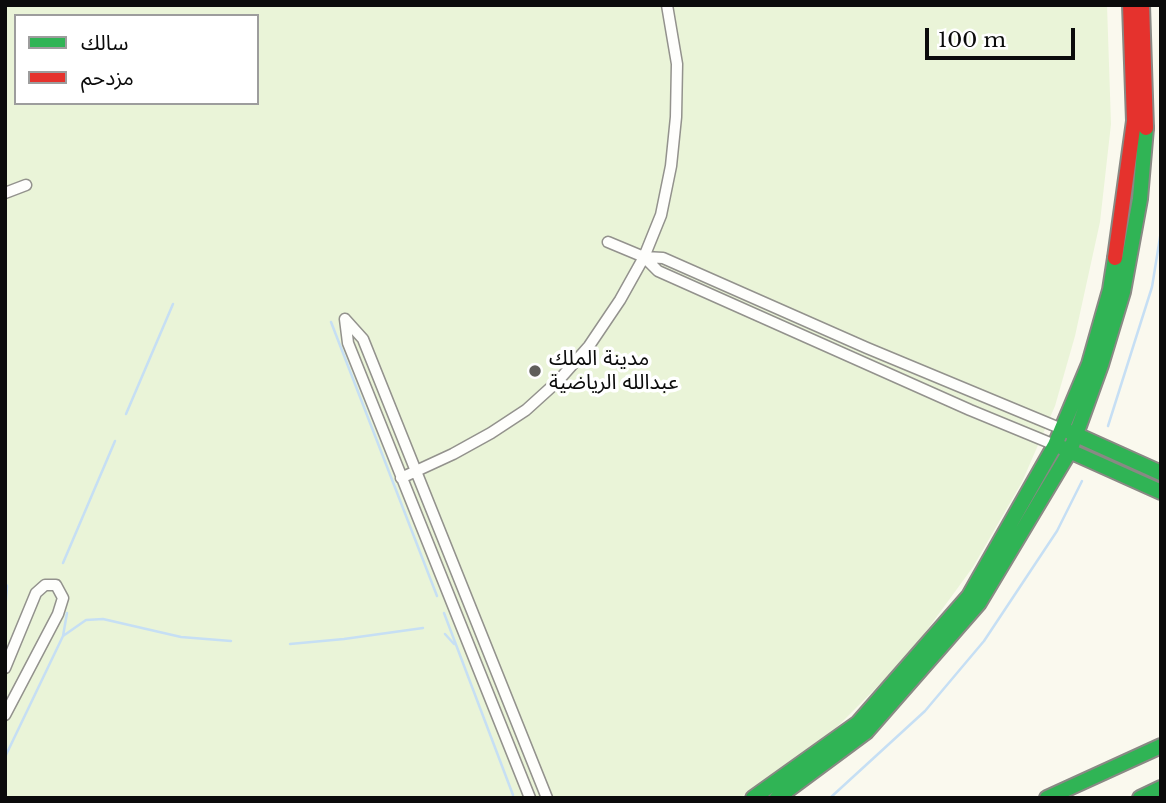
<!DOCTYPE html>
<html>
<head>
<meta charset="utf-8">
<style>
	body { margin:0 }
	#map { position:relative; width:1166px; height:803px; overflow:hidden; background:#faf9ee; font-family:"Libre Baskerville","Noto Sans Arabic",serif }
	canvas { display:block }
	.frame { position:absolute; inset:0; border:7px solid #0b0b0b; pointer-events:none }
	.legend { position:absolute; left:14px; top:14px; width:245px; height:91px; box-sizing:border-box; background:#fff; border:2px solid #9d9d9d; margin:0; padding:9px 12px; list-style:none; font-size:21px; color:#0b0b0b }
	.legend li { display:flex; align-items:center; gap:14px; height:35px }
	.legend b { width:35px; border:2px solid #9d9d9d }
	.scale { position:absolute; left:925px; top:28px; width:150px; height:32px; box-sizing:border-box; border:4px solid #0b0b0b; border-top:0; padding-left:9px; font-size:21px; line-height:24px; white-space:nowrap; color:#0b0b0b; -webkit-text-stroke:5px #fff; paint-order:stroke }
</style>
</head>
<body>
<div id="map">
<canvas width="1166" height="803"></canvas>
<div class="frame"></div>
<ul class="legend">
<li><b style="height:9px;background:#30b455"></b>سالك</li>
<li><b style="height:9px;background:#e5322d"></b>مزدحم</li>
</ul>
<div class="scale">100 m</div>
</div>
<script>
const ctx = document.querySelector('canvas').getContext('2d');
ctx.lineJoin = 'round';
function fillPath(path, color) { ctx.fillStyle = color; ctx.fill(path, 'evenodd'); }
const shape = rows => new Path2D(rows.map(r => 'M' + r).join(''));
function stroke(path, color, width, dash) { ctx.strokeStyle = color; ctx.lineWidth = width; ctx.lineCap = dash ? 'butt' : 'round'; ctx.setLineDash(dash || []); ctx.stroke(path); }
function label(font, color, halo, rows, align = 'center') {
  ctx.font = font + ' "Libre Baskerville","Noto Sans Arabic",serif'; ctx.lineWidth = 7; ctx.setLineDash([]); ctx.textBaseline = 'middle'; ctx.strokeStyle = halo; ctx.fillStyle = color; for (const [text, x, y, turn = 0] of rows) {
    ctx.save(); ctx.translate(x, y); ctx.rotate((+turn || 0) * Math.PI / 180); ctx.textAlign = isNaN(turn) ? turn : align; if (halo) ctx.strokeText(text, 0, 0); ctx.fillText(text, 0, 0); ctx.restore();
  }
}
fillPath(shape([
	[5,5,1107,5,1111,124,1100,222,1075,336,1055,406,1022,482,973,567,908,656,833,731,740,798,5,798],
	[16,16,257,16,257,103,16,103]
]), '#eaf4d8');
stroke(shape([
	[331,322,437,596],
	[126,414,173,304],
	[1108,426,1152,287,1161,231],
	[63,563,115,441],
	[5,583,7,586,5,612],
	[444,613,513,795],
	[445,634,454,644],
	[63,636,86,620,103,619,181,637,231,641],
	[290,644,344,639,423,628],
	[5,757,63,636,67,613],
	[830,798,925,711,984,641,1057,531,1082,481]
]), '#c6dff4', 2.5);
const street = shape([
	[5,193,26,185],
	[608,242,644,257,663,258,867,348,1062,429],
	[644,257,658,271,970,410,1055,445],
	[345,319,363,339,547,798],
	[345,319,348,343,530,798],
	[401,478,453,454,491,433,526,410,558,381,589,346,620,300,644,257,661,215,671,166,676,117,677,64,667,5],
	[5,668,36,593,45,585,56,585,63,598,58,614,5,715]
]);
const fast = shape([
	[1070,432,1161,473],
	[1063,448,1161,492],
	[753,798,858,723,969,596,1055,445,1089,364,1110,290,1115,258],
	[777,798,866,732,979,603,1070,451,1101,365,1123,292,1140,199,1146,128],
	[1047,798,1161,746],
	[1140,798,1161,788]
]);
const jam = shape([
	[1142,5,1146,128],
	[1115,258,1134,121,1130,5]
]);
stroke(street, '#93928d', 13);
stroke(fast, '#898984', 18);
stroke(jam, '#898984', 18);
stroke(street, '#fefefc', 10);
stroke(fast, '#30b455', 14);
stroke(jam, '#e5322d', 14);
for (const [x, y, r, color] of [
	[535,371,7,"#5f5e5a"]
]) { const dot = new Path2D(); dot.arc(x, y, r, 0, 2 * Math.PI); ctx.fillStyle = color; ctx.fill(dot); stroke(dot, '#fff', 2.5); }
label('21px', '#0b0b0b', '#fff', [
	["مدينة الملك",549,359],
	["عبدالله الرياضية",549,383]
], 'left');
</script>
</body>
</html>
